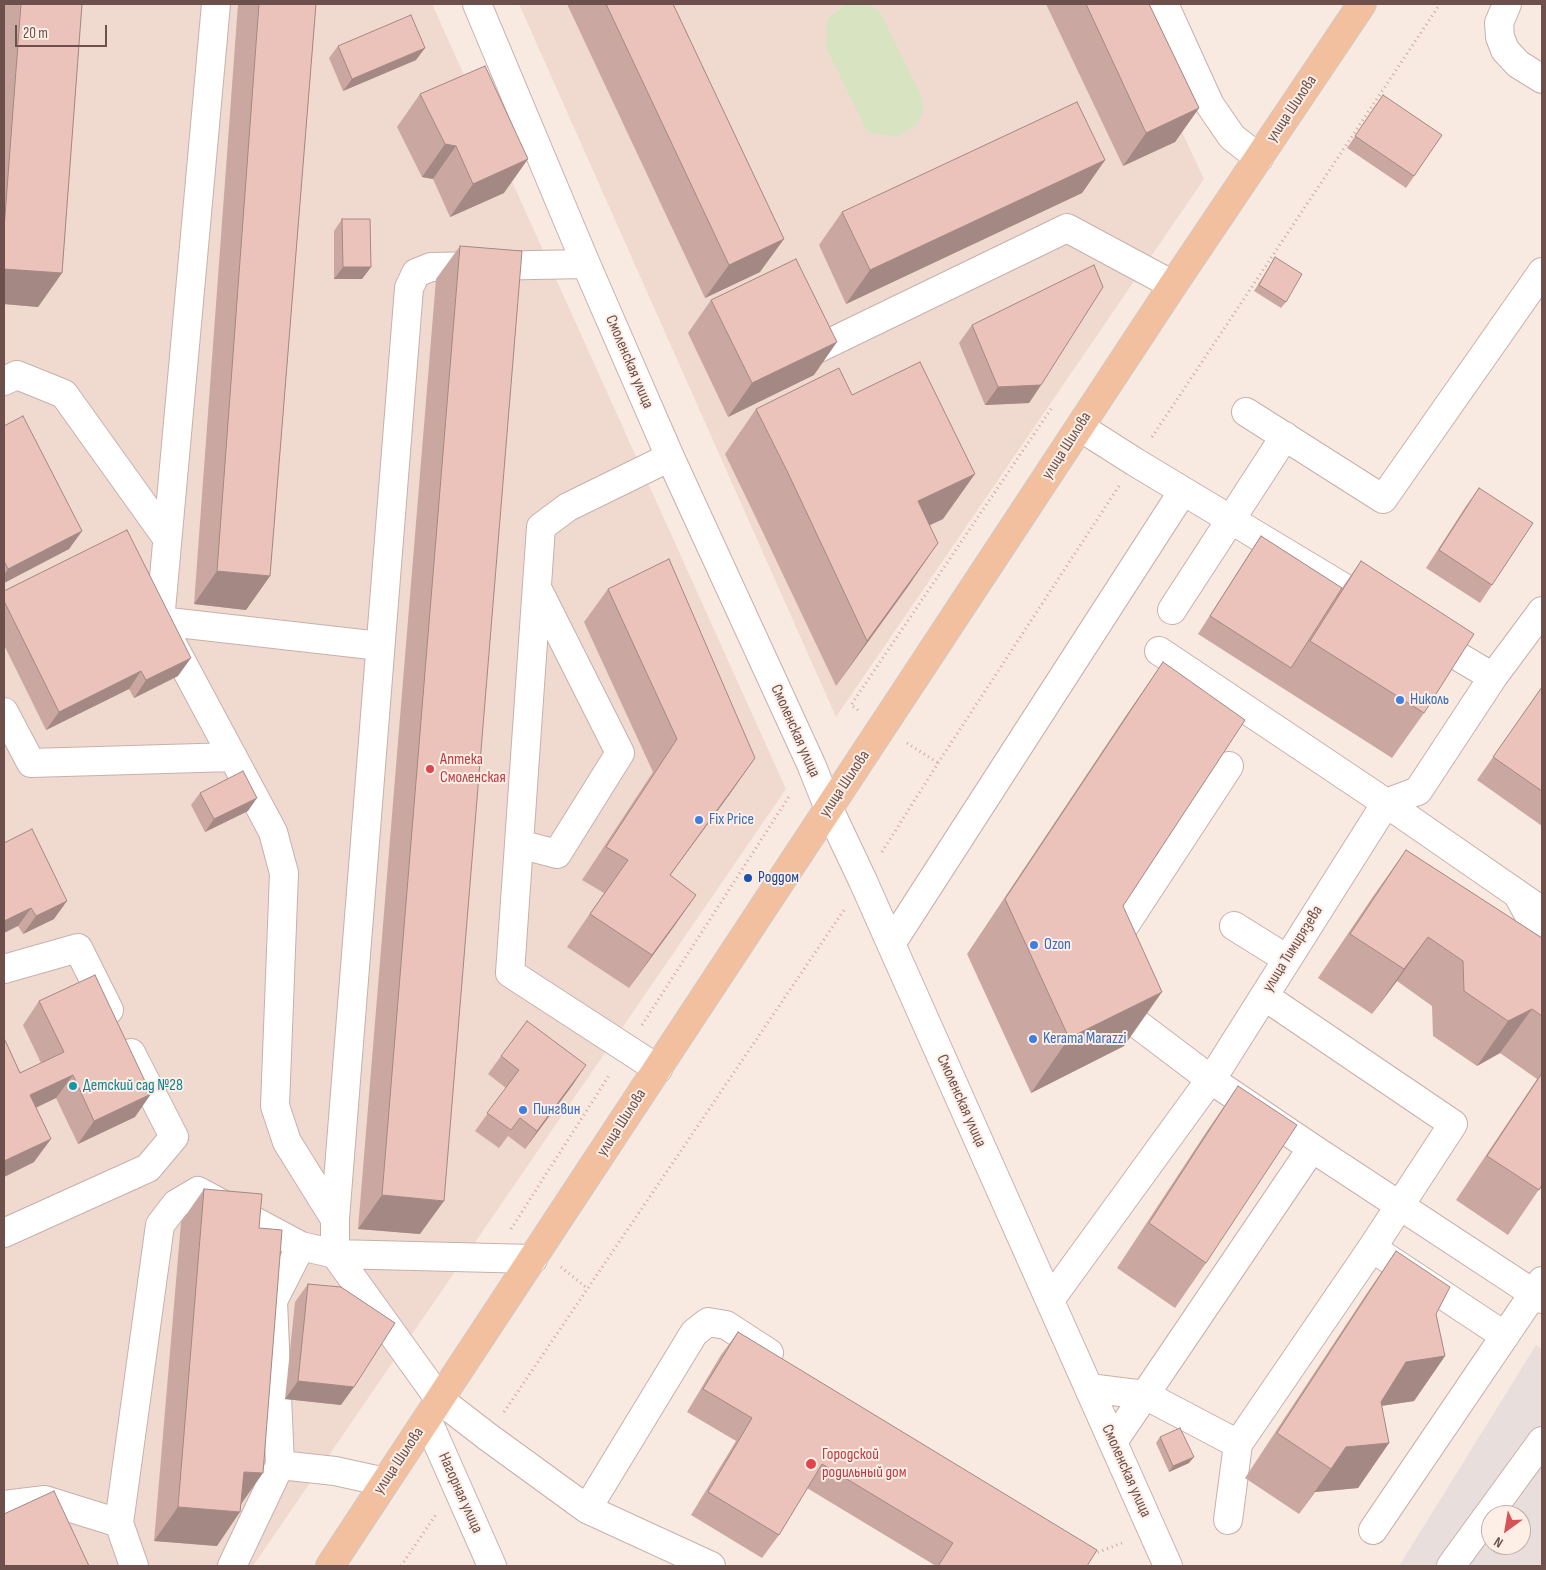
<!DOCTYPE html>
<html>
<head>
<meta charset="utf-8">
<style>
	body { margin:0 }
	#map { position:relative; width:1546px; height:1570px; overflow:hidden; background:#f9eae1; font-family:"Sofia Sans Condensed",sans-serif }
	canvas { display:block }
	.frame { position:absolute; inset:0; border:5px solid #6d4f4b; pointer-events:none }
	.north { position:absolute; left:1481px; top:1505px; width:50px; height:50px; box-sizing:border-box; background:#fdeee6; border:1px solid #c3aea8; border-radius:50%; rotate:212deg; font-size:14px; font-weight:700; line-height:20px; text-align:center; color:#6d4f4b }
	.north::after { content:''; display:block; margin:auto; width:18px; height:22px; background:#d75254; clip-path:polygon(50% 0,100% 100%,50% 72%,0 100%) }
	.scale { position:absolute; left:15px; top:25px; width:92px; height:22px; box-sizing:border-box; border:2px solid #6d4f4b; border-top:0; padding-left:6px; font-size:15px; line-height:18px; white-space:nowrap; color:#6d4f4b; -webkit-text-stroke:4px #fdeee6; paint-order:stroke }
</style>
</head>
<body>
<div id="map">
<canvas width="1546" height="1570"></canvas>
<div class="frame"></div>
<div class="north">N</div>
<div class="scale">20 m</div>
</div>
<script>
const ctx = document.querySelector('canvas').getContext('2d');
ctx.lineJoin = 'round';
function fillPath(path, color) { ctx.fillStyle = color; ctx.fill(path, 'evenodd'); }
const shape = rows => new Path2D(rows.map(r => 'M' + r).join(''));
function stroke(path, color, width, dash) { ctx.strokeStyle = color; ctx.lineWidth = width; ctx.lineCap = dash ? 'butt' : 'round'; ctx.setLineDash(dash || []); ctx.stroke(path); }
function label(font, color, halo, rows, align = 'center') {
  ctx.font = font + ' "Sofia Sans Condensed",sans-serif'; ctx.lineWidth = 4; ctx.setLineDash([]); ctx.textBaseline = 'middle'; ctx.strokeStyle = halo; ctx.fillStyle = color; for (const [text, x, y, turn = 0] of rows) {
    ctx.save(); ctx.translate(x, y); ctx.rotate((+turn || 0) * Math.PI / 180); ctx.textAlign = isNaN(turn) ? turn : align; if (halo) ctx.strokeText(text, 0, 0); ctx.fillText(text, 0, 0); ctx.restore();
  }
}
fillPath(shape([
	[4,4,432,4,786,789,253,1566,4,1566],
	[519,4,1122,4,1204,179,836,717]
]), '#f0dad0');
fillPath(shape([
	[1536,1345,1542,1349,1542,1566,1399,1566],
	[1491,1515,1521,1515,1521,1545,1491,1545]
]), '#e8dfdc');
fillPath(shape([
	[857,4,867,4,880,12,920,93,924,109,918,124,898,137,868,133,826,48,827,19,844,5]
]), '#d8e4c1');
const minor = shape([
	[216,4,160,621,273,832,284,873,275,1106,287,1142,335,1219],
	[477,4,586,264,670,457,811,764,829,809,863,881,1168,1566],
	[1164,4,1210,105,1232,137,1259,158],
	[1507,4,1499,23,1500,37,1505,50,1518,64,1542,79],
	[586,264,431,267,416,273,409,288,335,1219,335,1254,440,1400,488,1437,587,1509,711,1566],
	[819,348,1067,228,1173,285],
	[4,381,17,375,64,394,167,538],
	[1246,412,1383,499,1542,272],
	[1080,427,1135,462,1376,607],
	[1172,610,1285,436],
	[160,621,380,646],
	[1427,638,1493,677],
	[1159,651,1386,803,1542,911],
	[4,712,31,763,233,757],
	[519,844,557,854,620,753,537,588],
	[1519,897,1542,939],
	[1234,926,1287,959],
	[891,944,1183,491],
	[1108,951,1229,766],
	[4,969,78,948,109,1010],
	[1120,994,1132,1020,1210,1079,1312,1148,1542,1299],
	[658,1069,510,973,541,527,568,507,670,457],
	[4,1233,148,1168,174,1137,131,1053],
	[1372,1248,1505,1336],
	[1050,1300,1220,1066,1386,803,1418,791,1493,677,1542,611],
	[1089,1388,1145,1395,1238,1444],
	[427,1419,492,1566],
	[1113,1442,1312,1148],
	[280,1465,335,1471,385,1482],
	[4,1505,45,1500,119,1523],
	[587,1509,694,1333,708,1322,726,1325,769,1353],
	[1228,1520,1238,1444,1372,1248,1453,1124,1264,996],
	[1373,1530,1542,1281],
	[134,1566,119,1523,160,1225,176,1204,198,1191,301,1246,335,1254,533,1259],
	[232,1566,280,1465,273,1301,301,1246],
	[1451,1566,1542,1441]
]);
const major = shape([
	[330,1566,1173,285,1362,4]
]);
stroke(minor, '#c8b0aa', 30);
stroke(major, '#d3cac9', 30);
stroke(shape([
	[1152,437,1440,4],
	[858,710,851,705,1053,406],
	[907,743,938,763],
	[882,852,938,763,1119,486],
	[642,1025,790,795],
	[511,1229,610,1074],
	[561,1267,588,1289],
	[504,1412,844,910],
	[1093,1554,1125,1542],
	[401,1566,437,1513]
]), '#cfa69f', 3, [1, 4]);
stroke(minor, '#fff', 28);
stroke(major, '#f2bf9f', 28);
fillPath(shape([
	[4,4,82,4,62,273,38,307,4,304],
	[238,4,316,4,270,576,246,610,194,604],
	[567,4,673,4,760,272,705,298],
	[1046,4,1149,4,1199,108,1175,142,1123,166],
	[338,46,416,60,343,91,329,58],
	[420,94,504,193,450,217,433,179,422,177,397,127],
	[1383,95,1442,135,1406,188,1347,148],
	[1105,160,1082,193,846,304,819,245,842,212],
	[342,219,371,267,362,279,334,279,334,231],
	[460,246,420,1234,358,1229,436,279],
	[1275,257,1286,302,1281,308,1254,291],
	[711,300,814,375,728,417,688,333],
	[972,325,1041,385,1029,403,985,405,959,343],
	[852,395,943,519,929,525,938,543,836,686,756,518,725,454,756,409],
	[4,426,82,531,69,549,4,583],
	[1479,488,1492,585,1480,603,1426,568,1466,506],
	[1261,536,1342,588,1361,561,1424,713,1392,758,1198,634,1249,554],
	[608,589,732,791,670,875,696,895,629,988,567,947,604,893,582,880,653,772,584,622],
	[4,591,178,676,134,698,129,689,46,730,4,645],
	[1163,662,1123,906,1124,1046,1031,1093,967,954,1125,717],
	[1542,687,1542,826,1477,780],
	[200,793,248,811,205,832,191,805],
	[4,843,54,919,23,934,18,926],
	[1406,850,1542,938,1542,1185,1508,1235,1456,1200,1537,1079,1500,1053,1477,1066,1433,1036,1432,1006,1397,981,1372,1014,1318,978,1374,895],
	[39,1001,135,1117,78,1144,56,1098,36,1108,34,1162,4,1177,4,1038,20,1073,41,1063,23,1025],
	[501,1056,574,1083,525,1149,508,1136,499,1148,475,1131,506,1088,488,1074],
	[1238,1086,1206,1263,1175,1308,1117,1268,1207,1131],
	[204,1189,259,1228,217,1546,154,1541,181,1222],
	[1396,1251,1436,1314,1445,1356,1414,1401,1381,1406,1389,1443,1358,1488,1315,1492,1299,1514,1245,1478,1365,1296],
	[308,1284,341,1405,285,1399,295,1302],
	[738,1332,1087,1566,936,1566,807,1488,779,1535,762,1558,691,1515,736,1441,687,1412,721,1355],
	[1160,1437,1189,1463,1169,1472,1156,1443]
]), '#caa8a1');
fillPath(shape([
	[425,48,416,60,343,91,352,79],
	[1199,108,1175,142,1123,166,1146,133],
	[445,144,456,146,433,179,422,177],
	[528,159,504,193,450,217,473,184],
	[1105,160,1082,193,846,304,870,270],
	[784,239,760,272,705,298,729,265],
	[343,267,371,267,362,279,334,279],
	[4,269,62,273,38,307,4,304],
	[837,342,814,375,728,417,752,383],
	[1041,385,1029,403,985,405,998,387],
	[975,474,943,519,886,546,918,501],
	[82,531,69,549,4,583,4,575,8,569],
	[938,543,907,588,836,686,867,641],
	[217,571,270,576,246,610,194,604],
	[191,658,178,676,134,698,146,680],
	[141,671,129,689,46,730,59,712],
	[755,758,732,791,646,908,670,875],
	[257,798,248,811,205,832,214,819],
	[696,895,673,928,629,988,652,955],
	[67,901,54,919,23,934,36,916],
	[31,908,18,926,4,933,4,921],
	[1428,937,1397,981,1372,1014,1404,969],
	[1162,992,1124,1046,1031,1093,1069,1038],
	[1532,1009,1500,1053,1477,1066,1508,1021],
	[586,1065,574,1083,525,1149,537,1131],
	[73,1075,56,1098,13,1118,30,1095],
	[151,1094,135,1117,78,1144,94,1121],
	[51,1139,34,1162,4,1177,4,1161],
	[382,1195,444,1201,420,1234,358,1229],
	[1445,1356,1414,1401,1374,1407,1406,1362],
	[298,1381,354,1387,341,1405,285,1399],
	[1389,1443,1358,1488,1315,1492,1299,1514,1346,1447],
	[1194,1457,1189,1463,1169,1472,1173,1466],
	[244,1472,263,1473,239,1507],
	[178,1507,240,1512,217,1546,154,1541]
]), '#a48883');
const building = shape([
	[21,4,82,4,62,273,4,269,4,229,21,4],
	[259,4,316,4,270,576,217,571,259,4],
	[606,4,673,4,784,239,729,265,606,4],
	[1086,4,1149,4,1199,108,1146,133,1086,4],
	[411,15,425,48,352,79,338,46,411,15],
	[485,66,528,159,473,184,456,146,445,144,420,94,485,66],
	[1383,95,1442,135,1414,176,1355,136,1383,95],
	[1077,102,1105,160,870,270,842,212,1077,102],
	[342,219,370,219,371,267,343,267,342,219],
	[460,246,522,251,444,1201,382,1195,460,246],
	[1275,257,1302,274,1286,302,1259,285,1275,257],
	[796,259,837,342,752,383,711,300,796,259],
	[1094,265,1103,287,1041,385,998,387,972,325,1094,265],
	[920,362,975,474,918,501,938,543,867,641,788,473,756,409,839,368,852,395,920,362],
	[23,416,82,531,8,569,4,561,4,426,23,416],
	[1479,488,1533,523,1492,585,1439,550,1479,488],
	[127,530,191,658,146,680,141,671,59,712,4,601,4,591,127,530],
	[1261,536,1342,588,1291,668,1210,616,1261,536],
	[669,559,755,758,670,875,696,895,652,955,590,914,628,860,606,847,677,739,608,589,669,559],
	[1361,561,1474,634,1424,713,1310,641,1361,561],
	[1163,662,1245,720,1123,906,1162,992,1069,1038,1005,899,1163,662],
	[1542,687,1542,791,1493,757,1542,687],
	[243,771,257,798,214,819,200,793,243,771],
	[32,829,67,901,36,916,31,908,4,921,4,843,32,829],
	[1406,850,1542,938,1542,1016,1532,1009,1508,1021,1464,991,1463,961,1428,937,1404,969,1350,934,1406,850],
	[95,975,151,1094,94,1121,73,1075,30,1095,51,1139,4,1161,4,1038,20,1073,64,1052,39,1001,95,975],
	[527,1021,586,1065,537,1131,520,1118,511,1130,487,1113,519,1070,501,1056,527,1021],
	[1542,1073,1542,1185,1539,1190,1487,1156,1542,1073],
	[1238,1086,1297,1125,1206,1263,1149,1223,1238,1086],
	[204,1189,262,1194,259,1228,282,1230,263,1473,244,1472,240,1512,178,1507,204,1189],
	[1396,1251,1450,1287,1436,1314,1445,1356,1406,1362,1381,1402,1389,1443,1346,1447,1331,1469,1277,1433,1396,1251],
	[308,1284,341,1287,395,1323,354,1387,298,1381,308,1284],
	[738,1332,1097,1550,1087,1566,938,1566,953,1543,822,1464,779,1535,708,1492,752,1418,703,1389,738,1332],
	[1180,1428,1194,1457,1173,1466,1160,1437,1180,1428],
	[54,1491,89,1566,4,1566,4,1514,54,1491]
]);
fillPath(building, '#ebc3bb');
stroke(building, '#a48883', 1);
for (const [x, y, r, color] of [
	[1400,700,5,"#3f7fe0"],
	[430,769,5,"#e0444e"],
	[699,820,5,"#3f7fe0"],
	[748,878,5,"#1a4fb4"],
	[1034,945,5,"#3f7fe0"],
	[1033,1039,5,"#3f7fe0"],
	[73,1086,5,"#0f9aa8"],
	[523,1110,5,"#3f7fe0"],
	[811,1464,6,"#e0444e"]
]) { const dot = new Path2D(); dot.arc(x, y, r, 0, 2 * Math.PI); ctx.fillStyle = color; ctx.fill(dot); stroke(dot, '#fdeee6', 2); }
label('16px', '#6d4f4b', '#fdeee6', [
	["улица Шилова",1292,109,-56],
	["Смоленская улица",629,362,67],
	["улица Шилова",1067,446,-57],
	["Смоленская улица",795,731,66],
	["улица Шилова",845,784,-56],
	["улица Тимирязева",1293,949,-58],
	["Смоленская улица",961,1101,66],
	["улица Шилова",622,1123,-57],
	["улица Шилова",399,1461,-56],
	["Смоленская улица",1126,1471,66],
	["Нагорная улица",460,1493,66]
]);
label('16px', '#366cbe', '#fdeee6', [
	["Николь",1410,700],
	["Fix Price",709,820],
	["Ozon",1044,945],
	["Kerama Marazzi",1043,1039],
	["Пингвин",533,1110]
], 'left');
label('16px', '#be3a42', '#fdeee6', [
	["Аптека",440,760],
	["Смоленская",440,778],
	["Городской",822,1455],
	["родильный дом",822,1473]
], 'left');
label('16px', '#164399', '#fdeee6', [
	["Роддом",758,878]
], 'left');
label('16px', '#0d838f', '#fdeee6', [
	["Детский сад №28",83,1086]
], 'left');
</script>
</body>
</html>
